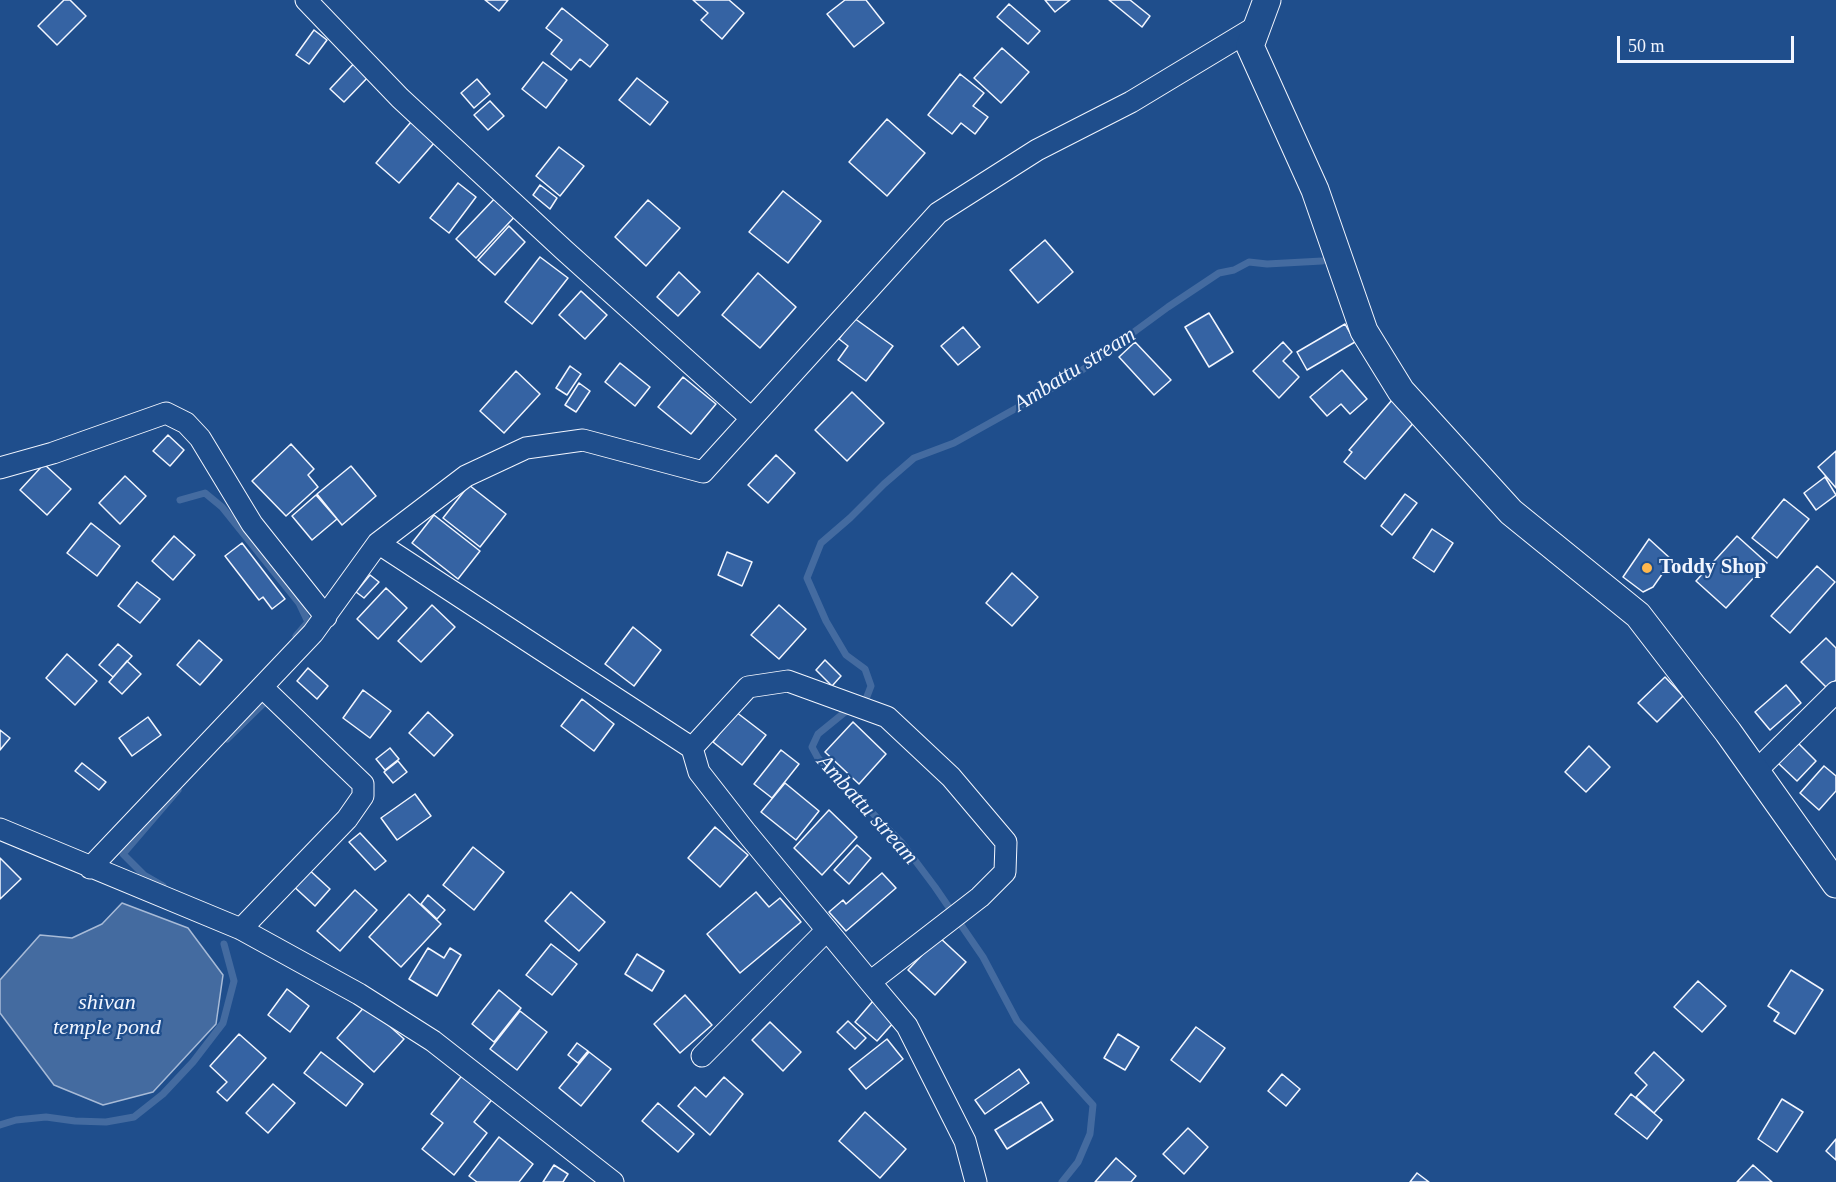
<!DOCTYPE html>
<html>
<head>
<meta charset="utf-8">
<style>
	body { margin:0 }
	#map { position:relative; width:1836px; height:1182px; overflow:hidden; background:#1f4e8c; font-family:"Times New Roman",serif }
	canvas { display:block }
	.scale { position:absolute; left:1617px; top:36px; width:177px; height:27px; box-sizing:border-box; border:3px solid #f2f6ff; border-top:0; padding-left:8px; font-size:18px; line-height:21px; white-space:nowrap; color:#f2f6ff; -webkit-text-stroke:4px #1f4e8c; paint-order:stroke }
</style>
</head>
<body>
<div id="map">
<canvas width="1836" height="1182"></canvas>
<div class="scale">50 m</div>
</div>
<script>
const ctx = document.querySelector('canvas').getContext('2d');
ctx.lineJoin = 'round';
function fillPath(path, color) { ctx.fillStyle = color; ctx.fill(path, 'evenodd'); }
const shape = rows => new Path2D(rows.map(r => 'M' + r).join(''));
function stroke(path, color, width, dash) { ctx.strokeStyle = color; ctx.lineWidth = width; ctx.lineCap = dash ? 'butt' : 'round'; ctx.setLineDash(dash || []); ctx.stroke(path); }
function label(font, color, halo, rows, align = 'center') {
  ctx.font = font + ' "Times New Roman",serif'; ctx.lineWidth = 4.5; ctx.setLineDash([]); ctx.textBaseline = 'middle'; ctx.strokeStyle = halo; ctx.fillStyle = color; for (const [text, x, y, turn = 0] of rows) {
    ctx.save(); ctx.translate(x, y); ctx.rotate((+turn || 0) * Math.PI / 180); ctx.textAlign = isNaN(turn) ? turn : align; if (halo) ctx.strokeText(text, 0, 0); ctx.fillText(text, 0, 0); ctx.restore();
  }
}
const water = shape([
	[122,903,188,928,223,975,216,1024,153,1092,103,1105,54,1085,0,1013,0,980,40,935,72,938,102,924,122,903]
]);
fillPath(water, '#446ba0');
stroke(water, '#a8bbd7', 1.5);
stroke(shape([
	[180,500,205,493,222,507,299,603,308,622,296,636],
	[860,703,866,699,871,686,865,669,846,655,826,621,807,578,821,543,850,518,884,484,914,458,954,443,1074,376,1168,307,1219,273,1234,270,1249,262,1267,264,1322,261],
	[850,708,818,734,812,747,818,758,902,843,935,887,983,957,1017,1021,1093,1105,1090,1134,1078,1162,1062,1182],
	[227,739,266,701],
	[163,886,144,875,123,854,178,790],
	[0,1125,16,1120,46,1117,75,1121,106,1122,134,1117,163,1094,193,1062,223,1023,234,981,224,944]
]), '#446ba0', 7);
const building = shape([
	[64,0,70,0,86,16,57,45,38,26,64,0],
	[485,0,508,0,499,11,485,0],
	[693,0,729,0,744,13,722,39,701,20,708,13,693,0],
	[845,0,866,0,884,23,854,47,827,14,845,0],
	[1045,0,1070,0,1055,12,1045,0],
	[1109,0,1130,0,1150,16,1142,27,1109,0],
	[1009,4,1040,31,1028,44,997,17,1009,4],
	[562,8,608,45,590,67,580,59,571,70,551,54,562,40,546,28,562,8],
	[314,30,327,40,309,64,296,55,314,30],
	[1002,48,1029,72,1001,103,974,78,1002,48],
	[359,58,373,72,344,102,330,89,359,58],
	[543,62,567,80,546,108,522,89,543,62],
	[960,74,984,93,973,106,988,117,975,134,961,123,952,134,928,115,960,74],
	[637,78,668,102,650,125,619,100,637,78],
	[477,79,490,94,474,108,461,93,477,79],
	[490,101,504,116,488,130,474,115,490,101],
	[887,119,925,153,887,196,849,162,887,119],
	[411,122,435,142,399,183,376,163,411,122],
	[559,147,584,166,560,196,536,176,559,147],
	[458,183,476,197,449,233,430,218,458,183],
	[540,185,557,198,550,209,533,195,540,185],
	[783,191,821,221,788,263,749,232,783,191],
	[499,194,519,212,476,258,456,239,499,194],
	[648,200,680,228,646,266,615,237,648,200],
	[509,226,525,242,495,275,478,260,509,226],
	[1045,240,1073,272,1038,303,1010,270,1045,240],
	[540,257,568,278,532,324,505,302,540,257],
	[679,272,700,292,678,316,657,297,679,272],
	[758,273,796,307,760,348,722,315,758,273],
	[581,291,607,315,585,339,559,315,581,291],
	[1209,313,1233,352,1209,367,1185,327,1209,313],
	[854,318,893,346,866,381,838,360,848,346,839,339,854,318],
	[1345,324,1355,342,1307,370,1297,352,1345,324],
	[963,327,980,347,958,365,941,346,963,327],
	[1135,342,1171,380,1154,395,1119,357,1135,342],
	[1283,342,1292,352,1283,361,1299,377,1279,398,1253,371,1283,342],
	[620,363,650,387,635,406,605,382,620,363],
	[570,366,581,374,567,395,556,388,570,366],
	[1342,370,1367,399,1350,414,1341,404,1327,416,1310,397,1342,370],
	[516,371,540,394,504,433,480,411,516,371],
	[683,377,716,404,691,434,658,407,683,377],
	[579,383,590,391,576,412,565,405,579,383],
	[852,392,884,423,847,461,815,430,852,392],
	[1392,400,1416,420,1365,479,1344,462,1352,452,1349,450,1392,400],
	[168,435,184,450,170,466,153,451,168,435],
	[291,444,314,469,308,475,318,487,286,516,252,481,291,444],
	[1836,451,1836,488,1818,467,1836,451],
	[776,455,795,473,768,503,748,485,776,455],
	[44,464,71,489,47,515,20,490,44,464],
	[351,466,376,496,342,525,317,494,351,466],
	[125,476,146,496,120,524,99,503,125,476],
	[1825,477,1836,495,1816,510,1804,493,1825,477],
	[469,485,506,514,480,547,443,518,469,485],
	[1405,494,1417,503,1392,535,1381,526,1405,494],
	[316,495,337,519,312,540,292,516,316,495],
	[1784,499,1809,519,1777,558,1752,538,1784,499],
	[434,515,480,551,458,579,412,543,434,515],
	[91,523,120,546,97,576,67,553,91,523],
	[1432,529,1453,543,1434,572,1413,558,1432,529],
	[174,536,195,555,173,580,152,561,174,536],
	[1737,536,1767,563,1726,608,1696,581,1737,536],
	[1649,539,1672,560,1653,587,1643,592,1623,577,1649,539],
	[242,543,285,599,272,609,263,597,259,600,225,556,242,543],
	[727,552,752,562,742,586,718,575,727,552],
	[1817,566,1835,582,1790,633,1771,616,1817,566],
	[1012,573,1038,597,1012,626,986,603,1012,573],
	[370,575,379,582,364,598,356,592,370,575],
	[137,582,160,599,140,623,118,606,137,582],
	[386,588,407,608,378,639,357,619,386,588],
	[432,605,455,627,421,662,398,641,432,605],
	[779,605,806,629,779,659,751,635,779,605],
	[633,627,661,650,634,686,605,664,633,627],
	[1826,638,1836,648,1836,680,1827,688,1801,662,1826,638],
	[199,640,222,660,200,685,177,665,199,640],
	[118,644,132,656,113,677,99,665,118,644],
	[67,654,97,681,75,705,46,678,67,654],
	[825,660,841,676,832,686,816,670,825,660],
	[127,661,141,674,122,694,109,682,127,661],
	[308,668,328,686,317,699,297,681,308,668],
	[1665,677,1683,696,1657,722,1638,703,1665,677],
	[1786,685,1801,703,1770,730,1755,712,1786,685],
	[363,690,391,711,370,738,343,718,363,690],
	[582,699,614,724,594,751,561,726,582,699],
	[428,712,453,735,434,756,409,733,428,712],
	[736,712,766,735,742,765,713,742,736,712],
	[148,717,161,735,132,756,119,738,148,717],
	[853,722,886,754,859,784,825,752,853,722],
	[0,730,10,738,0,750,0,730],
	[1797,742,1816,761,1797,781,1778,763,1797,742],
	[1589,746,1610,767,1586,792,1565,772,1589,746],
	[390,748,399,759,385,770,376,759,390,748],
	[781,750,799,764,772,798,754,784,781,750],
	[398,761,407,772,393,783,384,772,398,761],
	[82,763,106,782,99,790,75,771,82,763],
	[1824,766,1836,776,1836,791,1819,810,1800,793,1824,766],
	[785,783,819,811,796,840,761,812,785,783],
	[415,794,431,816,397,840,381,818,415,794],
	[829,810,857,837,822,875,794,848,829,810],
	[715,827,748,855,720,887,688,858,715,827],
	[360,833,386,861,375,870,349,842,360,833],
	[857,845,871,858,849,884,834,870,857,845],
	[473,847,504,872,474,910,443,885,473,847],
	[0,858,21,879,0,899,0,858],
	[306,867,330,889,315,906,291,884,306,867],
	[882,873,896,888,846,931,829,912,843,900,846,904,882,873],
	[355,890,377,910,340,951,317,931,355,890],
	[571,892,605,922,579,951,545,921,571,892],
	[756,892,769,907,780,898,801,922,740,973,707,934,756,892],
	[409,894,441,924,401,967,369,937,409,894],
	[428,895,445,910,437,919,421,904,428,895],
	[939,937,966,962,935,995,908,970,939,937],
	[551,944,577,964,552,995,526,975,551,944],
	[428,948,444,958,450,948,461,955,437,996,409,979,428,948],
	[637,954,664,971,652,991,625,974,637,954],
	[1791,970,1823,990,1795,1034,1774,1021,1779,1013,1768,1006,1791,970],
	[1698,981,1726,1006,1702,1032,1674,1007,1698,981],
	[287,989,309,1006,290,1032,268,1015,287,989],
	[499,990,521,1008,494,1042,472,1024,499,990],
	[685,995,712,1025,680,1053,654,1024,685,995],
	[873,1001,895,1021,877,1041,855,1022,873,1001],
	[366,1005,404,1039,374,1072,337,1038,366,1005],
	[520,1011,547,1032,517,1070,490,1049,520,1011],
	[848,1021,866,1038,855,1049,837,1032,848,1021],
	[770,1022,801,1052,783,1071,752,1040,770,1022],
	[1196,1027,1225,1048,1200,1082,1171,1060,1196,1027],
	[239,1034,266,1058,227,1101,217,1092,227,1082,210,1066,239,1034],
	[1118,1034,1139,1047,1125,1070,1104,1058,1118,1034],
	[887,1039,903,1059,866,1089,849,1069,887,1039],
	[577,1043,588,1051,578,1063,568,1055,577,1043],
	[321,1052,363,1084,346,1106,304,1073,321,1052],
	[589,1052,611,1069,581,1106,559,1088,589,1052],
	[1654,1052,1684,1080,1654,1113,1636,1097,1647,1085,1635,1073,1654,1052],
	[1019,1069,1029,1083,985,1114,975,1100,1019,1069],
	[464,1073,494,1097,474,1122,487,1133,454,1175,422,1149,443,1123,431,1114,464,1073],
	[1282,1074,1300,1089,1286,1106,1268,1091,1282,1074],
	[724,1077,743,1094,710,1135,678,1106,695,1087,706,1097,724,1077],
	[273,1084,295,1103,268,1133,246,1113,273,1084],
	[1631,1094,1662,1120,1647,1139,1615,1114,1631,1094],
	[1782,1099,1803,1112,1777,1152,1758,1139,1782,1099],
	[1041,1102,1053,1120,1007,1149,995,1130,1041,1102],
	[658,1103,694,1134,678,1152,642,1121,658,1103],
	[865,1112,906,1149,880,1178,839,1141,865,1112],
	[1188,1128,1208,1147,1184,1174,1163,1154,1188,1128],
	[499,1137,533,1164,519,1182,477,1182,469,1176,499,1137],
	[1836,1139,1836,1160,1826,1151,1836,1139],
	[1116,1158,1136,1176,1131,1182,1095,1182,1116,1158],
	[554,1165,568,1174,563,1182,543,1182,554,1165],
	[1753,1165,1772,1182,1737,1182,1753,1165],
	[1417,1173,1429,1182,1410,1182,1417,1173]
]);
fillPath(building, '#3563a3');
stroke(building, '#f2f6ff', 1.5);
const minor = shape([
	[306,0,400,98,564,250,751,418],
	[0,468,53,453,166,413,186,423,200,438,252,524,326,617],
	[378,543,692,748],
	[1756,771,1836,692],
	[0,829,241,929,359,994,433,1041,613,1182],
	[90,868,313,633,378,543,466,476,526,448,583,440,703,472,938,213,1037,150,1131,102,1257,26],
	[241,929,347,819,363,796,363,784,262,687],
	[870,982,980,897,1005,872,1006,842,951,777,887,717,788,681,748,687,692,748,699,772,745,831,827,930,870,982,907,1026,965,1141,976,1182],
	[702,1056,827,930]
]);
const tertiary = shape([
	[1267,0,1250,46,1315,190,1364,331,1401,391,1511,512,1638,615,1728,732,1836,884]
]);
stroke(minor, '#f2f6ff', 23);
stroke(tertiary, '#f2f6ff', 29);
stroke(minor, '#1f4e8c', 21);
stroke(tertiary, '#1f4e8c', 27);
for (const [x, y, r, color] of [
	[1647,568,6,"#ffb74d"]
]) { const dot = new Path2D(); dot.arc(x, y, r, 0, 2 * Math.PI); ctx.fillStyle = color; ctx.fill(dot); stroke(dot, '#1f4e8c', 2); }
label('bold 21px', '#f2f6ff', '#1f4e8c', [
	["Toddy Shop",1659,568]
], 'left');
label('italic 22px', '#f2f6ff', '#1f4e8c', [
	["Ambattu stream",1075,370,-32],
	["Ambattu stream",867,810,48],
	["shivan",107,1003],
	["temple pond",107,1028]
]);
</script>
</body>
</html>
